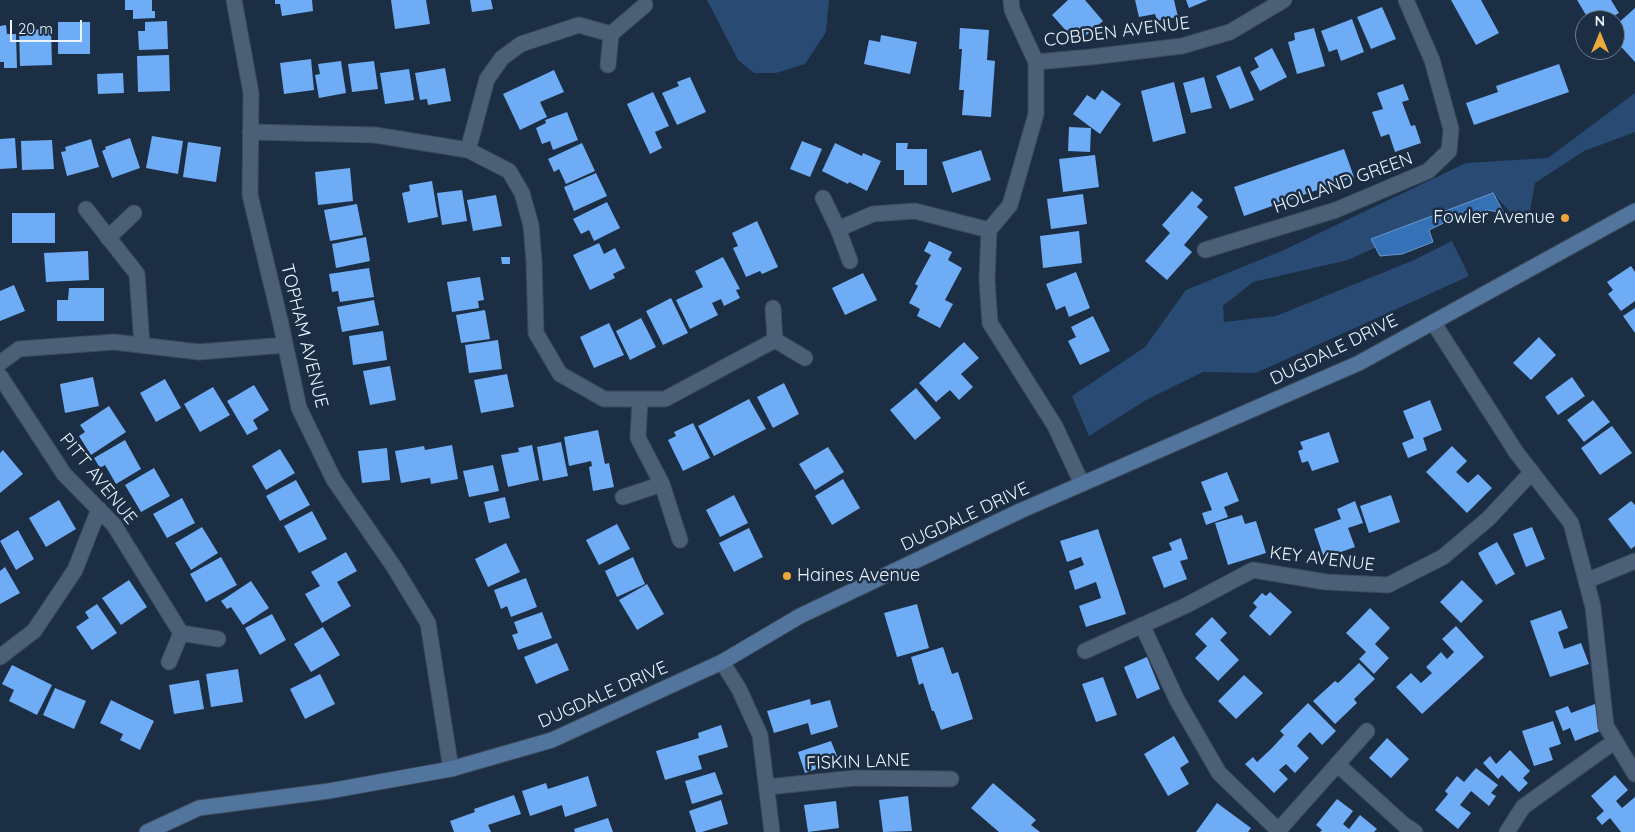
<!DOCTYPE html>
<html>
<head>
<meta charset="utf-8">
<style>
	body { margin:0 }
	#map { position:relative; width:1635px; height:832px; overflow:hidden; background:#1c2e43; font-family:Quicksand,sans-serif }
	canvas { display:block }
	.north { position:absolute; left:1575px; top:10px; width:50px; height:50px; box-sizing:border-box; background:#1c2e43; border:1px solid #6e7d8e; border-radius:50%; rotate:0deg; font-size:14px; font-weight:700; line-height:20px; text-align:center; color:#eaf3ff }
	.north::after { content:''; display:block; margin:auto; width:18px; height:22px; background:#eda83c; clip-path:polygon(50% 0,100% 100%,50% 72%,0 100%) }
	.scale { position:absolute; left:10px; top:20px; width:72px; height:22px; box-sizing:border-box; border:2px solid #eaf3ff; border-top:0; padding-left:6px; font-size:15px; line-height:18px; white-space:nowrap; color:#eaf3ff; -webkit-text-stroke:4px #1c2e43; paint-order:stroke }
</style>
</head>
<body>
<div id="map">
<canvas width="1635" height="832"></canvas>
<div class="north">N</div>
<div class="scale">20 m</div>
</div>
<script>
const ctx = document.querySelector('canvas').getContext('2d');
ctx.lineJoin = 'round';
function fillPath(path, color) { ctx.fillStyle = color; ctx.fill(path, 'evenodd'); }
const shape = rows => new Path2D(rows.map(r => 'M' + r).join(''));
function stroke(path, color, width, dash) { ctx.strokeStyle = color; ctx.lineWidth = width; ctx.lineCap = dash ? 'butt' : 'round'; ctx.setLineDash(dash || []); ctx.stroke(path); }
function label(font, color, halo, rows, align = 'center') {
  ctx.font = font + ' Quicksand,sans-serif'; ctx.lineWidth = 5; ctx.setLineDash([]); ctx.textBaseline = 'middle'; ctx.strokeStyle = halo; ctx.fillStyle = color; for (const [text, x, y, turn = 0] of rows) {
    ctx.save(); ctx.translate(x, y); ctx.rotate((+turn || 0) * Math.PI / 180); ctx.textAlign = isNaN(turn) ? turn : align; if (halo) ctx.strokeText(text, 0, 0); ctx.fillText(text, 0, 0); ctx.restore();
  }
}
fillPath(shape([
	[707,0,829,0,826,32,805,64,776,73,754,73,738,60],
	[1635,93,1635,132,1584,151,1535,183,1529,217,1513,215,1496,197,1431,222,1348,260,1253,282,1223,306,1224,322,1276,316,1414,260,1452,241,1469,276,1256,373,1203,372,1146,400,1089,436,1072,396,1145,347,1186,290,1284,250,1466,163,1548,158]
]), '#294a73');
const water = shape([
	[1493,193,1504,213,1487,210,1454,218,1429,230,1433,242,1402,254,1380,256,1371,239,1493,193]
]);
fillPath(water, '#3571b6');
stroke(water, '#6b98cc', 1);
fillPath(shape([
	[125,0,152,0,152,11,155,11,155,18,133,19,133,10,125,10],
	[275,0,312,0,313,11,282,16,280,4,275,4],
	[391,0,426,0,430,24,395,29],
	[470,0,491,0,493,9,472,12],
	[1068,0,1085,0,1103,21,1083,38,1075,28,1069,34,1052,15],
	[1135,0,1174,0,1178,17,1157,21,1155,14,1139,17],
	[1186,0,1208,0,1189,8],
	[1451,0,1481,0,1499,33,1476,45],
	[1577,0,1611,0,1619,13,1607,20,1589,20],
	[1382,7,1396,39,1371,49,1357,17],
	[1635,8,1635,62,1615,40,1615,26],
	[1352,19,1364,52,1341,61,1337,49,1329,52,1321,31],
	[167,21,168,49,139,50,138,31,145,31,145,22],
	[58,22,90,22,90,54,58,54],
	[6,25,7,34,16,34,17,68,4,68,4,62,0,62,0,26],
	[960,28,989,30,987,60,995,61,991,117,962,115,964,90,959,90,962,49,959,49],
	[1314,28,1325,66,1297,74,1288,42,1295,40,1294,33],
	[51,29,52,65,20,66,19,30],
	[881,35,917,42,910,74,864,64,869,40,880,42],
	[1272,48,1287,77,1260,91,1250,72,1259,67,1254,58],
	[169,55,170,91,138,92,137,56],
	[311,59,314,90,284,94,280,63],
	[341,61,346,93,319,98,315,75,320,74,318,64],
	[374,61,378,89,352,92,348,64],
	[1559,64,1569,92,1474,125,1466,103,1498,92,1496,86],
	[1240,66,1254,100,1230,109,1216,76],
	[445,68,451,101,428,105,427,99,420,100,415,73],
	[409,69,414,100,385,104,380,73],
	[554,70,564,92,540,102,547,117,520,130,503,94],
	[123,73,124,93,98,94,97,74],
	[690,77,706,112,677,125,662,93,679,86,677,82],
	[1204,77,1212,108,1191,113,1183,83],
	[1174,82,1186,133,1153,142,1141,91],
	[1403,84,1409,100,1402,102,1411,126,1415,125,1421,143,1395,152,1389,134,1381,137,1372,112,1383,109,1377,93],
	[1102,90,1121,104,1100,134,1073,114,1087,95,1095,100],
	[653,92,669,126,655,132,662,148,650,154,627,104],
	[567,112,578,140,553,150,550,141,542,144,536,128,546,123,545,120],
	[1069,127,1091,128,1090,152,1068,151],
	[152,136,183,141,178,174,146,168],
	[15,138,17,168,0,169,0,139],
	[130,138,140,168,112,178,102,151,106,149,105,147],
	[91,139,99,167,67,176,61,152,66,151,65,147],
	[52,140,54,169,22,170,21,141],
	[802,141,822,149,810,177,790,169],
	[188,142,221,147,216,182,183,177],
	[582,143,595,171,566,184,559,169,554,172,548,159],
	[835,143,862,156,863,153,881,161,867,191,849,182,848,184,822,171],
	[896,143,908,143,907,149,927,149,927,185,904,185,904,170,896,170],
	[1344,149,1354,177,1244,216,1234,187],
	[981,150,991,180,952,193,942,162],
	[1095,155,1099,187,1063,192,1059,159],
	[350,168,353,201,318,205,315,172],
	[596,173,607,196,574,211,564,187],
	[432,181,438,217,408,223,402,193,410,191,409,185],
	[462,190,467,221,442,225,437,193],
	[1192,191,1203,200,1197,207,1208,217,1184,245,1192,252,1167,280,1145,261,1170,233,1162,225],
	[1083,194,1087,224,1051,229,1047,199],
	[496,195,502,226,473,231,467,200],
	[607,202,620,228,594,241,589,230,581,234,573,219],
	[357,204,363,235,330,241,324,210],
	[12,213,55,213,55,243,12,243],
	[757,221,778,267,762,274,760,271,746,277,733,248,738,246,732,233],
	[1079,231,1082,263,1043,268,1040,236],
	[366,237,370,261,336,268,332,244],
	[929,241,952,252,948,260,962,268,945,300,953,304,940,328,917,316,920,309,909,303,918,286,915,284,931,255,924,251],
	[599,243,604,254,615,248,625,268,613,274,615,278,590,290,573,255],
	[88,251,89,280,46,282,44,253],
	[501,257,510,257,510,264,502,264],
	[723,257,740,289,736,290,740,298,724,306,721,299,712,303,718,315,690,329,676,300,703,287,695,271],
	[1631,266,1635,272,1635,301,1621,311,1608,294,1613,290,1607,282],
	[369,268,374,297,340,302,338,291,332,292,329,274],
	[1076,272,1090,308,1069,317,1065,306,1056,310,1046,284],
	[863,273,877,300,845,315,832,288],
	[480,277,484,300,478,301,479,308,452,312,447,282],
	[14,285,25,311,0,321,0,291],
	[69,288,104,288,104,321,57,321,57,300,68,300],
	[671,298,688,333,663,345,646,311],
	[374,300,379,325,342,332,337,307],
	[1635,308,1635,333,1623,316],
	[485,310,490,339,461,343,456,315],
	[1093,316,1110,351,1080,365,1068,341,1076,337,1071,327],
	[641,318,656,347,630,360,616,331],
	[609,323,624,355,594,368,580,337],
	[383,331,387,360,353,365,349,336],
	[1539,337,1556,355,1531,380,1513,363],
	[498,340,502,369,469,373,465,345],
	[964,342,979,358,961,374,973,387,959,400,950,390,936,402,919,383],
	[390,366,396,400,370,405,363,371],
	[507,374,514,407,481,413,474,380],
	[93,377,99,406,65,413,60,384],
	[1572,377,1585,396,1558,415,1545,397],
	[165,379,181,408,156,422,140,393],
	[784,383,799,414,773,428,757,397],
	[254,385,269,410,253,420,258,429,247,435,227,401],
	[213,387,230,415,200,432,184,404],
	[916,388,941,418,915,440,890,410],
	[749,399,766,429,714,456,698,426],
	[1430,400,1442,430,1423,438,1427,450,1408,458,1402,443,1414,438,1403,411],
	[1593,400,1610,422,1584,442,1567,420],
	[109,406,126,432,91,455,79,436,85,432,80,425],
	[693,423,710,458,683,471,668,440,676,436,674,432],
	[1612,426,1632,453,1600,475,1581,448],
	[598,430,605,464,609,463,614,487,593,491,589,467,592,466,591,461,569,466,564,437],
	[1329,432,1339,462,1312,471,1308,461,1302,463,1298,451,1303,449,1300,442],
	[125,440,141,469,116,484,105,465,100,468,94,458],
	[561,442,568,476,543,481,537,447],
	[452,445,458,479,431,484,430,478,401,483,395,451,424,446,425,450],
	[532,445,539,480,508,487,501,455,519,452,518,448],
	[1452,446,1467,461,1456,472,1468,483,1478,474,1492,488,1467,513,1426,472],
	[828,447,844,472,815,490,799,464],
	[387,448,390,480,362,483,358,451],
	[280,449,295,473,266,490,252,466],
	[3,450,23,474,0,493,0,453],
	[493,465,499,491,469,497,463,471],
	[154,468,170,496,141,512,125,485],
	[1227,472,1239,501,1224,507,1228,517,1206,525,1202,513,1212,510,1201,482],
	[843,479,860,508,832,525,815,496],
	[296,480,310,505,280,521,266,496],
	[734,495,748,523,720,537,706,510],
	[1391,495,1400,522,1369,533,1360,506],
	[505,497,510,518,489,523,484,502],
	[182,498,195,523,167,538,153,514],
	[59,500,76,529,46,547,29,518],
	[1355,501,1363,523,1348,528,1355,547,1324,558,1314,529,1341,519,1337,509],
	[1631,501,1635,505,1635,546,1631,549,1608,519],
	[312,511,327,539,299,553,284,526],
	[1242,515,1245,524,1256,521,1266,553,1228,565,1215,523],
	[617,524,630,549,599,565,586,540],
	[202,527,218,553,191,570,175,543],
	[1532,527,1545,559,1526,567,1513,534],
	[749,528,763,557,734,572,719,543],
	[1098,529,1126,614,1086,627,1079,606,1101,598,1096,582,1075,590,1069,571,1084,565,1081,557,1067,562,1060,541],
	[18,530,34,559,16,570,0,541],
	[1181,538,1188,559,1180,561,1187,579,1164,588,1152,557,1172,550,1169,543],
	[1497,542,1515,574,1496,585,1478,553],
	[506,543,520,572,488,587,475,559],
	[346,552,357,571,337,582,351,606,322,623,305,594,320,586,311,572],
	[221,557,237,585,206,602,190,574],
	[633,557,645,584,617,597,605,571],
	[5,567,20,593,0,604,0,571],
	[526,578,537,607,511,617,507,606,501,609,494,590],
	[129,580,147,607,121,625,102,598],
	[1462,580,1483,601,1461,623,1440,602],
	[251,581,269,608,243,625,231,607,227,609,221,601],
	[647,584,664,614,637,630,619,600],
	[1270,592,1292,612,1270,636,1249,616,1257,607,1253,603,1262,593,1266,596],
	[97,604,117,633,92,650,76,627,89,618,85,612],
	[917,604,929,648,897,657,884,613],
	[1370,608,1390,628,1375,644,1389,658,1374,674,1359,659,1366,652,1346,633],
	[1561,610,1568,628,1558,632,1564,649,1581,643,1589,664,1550,677,1530,621],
	[542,612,552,638,518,650,512,635,518,633,514,622],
	[272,614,286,640,260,655,245,628],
	[1212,617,1227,633,1220,640,1239,660,1218,681,1195,658,1207,646,1195,634],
	[1456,626,1484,657,1422,714,1396,687,1411,673,1421,683,1432,673,1426,667,1441,652,1447,659,1454,652,1442,639],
	[323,627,340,655,311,672,294,644],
	[557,643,569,670,536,684,524,657],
	[943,647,952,674,958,672,973,719,941,730,934,711,932,711,923,683,919,685,911,657],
	[1147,657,1160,689,1137,699,1124,667],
	[1359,663,1375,679,1354,699,1357,703,1335,724,1313,701,1335,681,1338,683],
	[12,665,52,685,37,715,9,701,14,690,2,684],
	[238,669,243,702,211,707,206,674],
	[320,674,335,704,305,719,290,689],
	[1244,675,1263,693,1236,719,1218,701],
	[1103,677,1117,715,1096,722,1082,684],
	[199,680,204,709,174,714,169,685],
	[55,688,86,701,74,729,43,715],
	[810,699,811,705,830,700,838,727,811,735,808,723,774,733,767,711],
	[111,700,154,721,140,750,120,740,123,734,100,723],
	[1308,703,1336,731,1322,745,1310,732,1303,739,1297,746,1309,758,1295,773,1286,764,1279,770,1288,779,1274,793,1245,764,1253,757,1257,762,1271,749,1284,735,1280,731],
	[1595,704,1605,729,1575,741,1570,728,1563,731,1555,711,1568,706,1571,713],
	[1553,721,1561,744,1549,748,1553,760,1534,766,1522,731],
	[721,725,728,747,698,756,702,769,665,780,656,751,699,738,698,733],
	[1174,736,1189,762,1180,768,1189,784,1168,796,1144,754],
	[1387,738,1409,759,1391,778,1369,758],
	[831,741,839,761,805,773,798,752],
	[1510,750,1530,771,1523,778,1528,783,1519,792,1502,775,1498,779,1483,763,1490,756,1496,764],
	[1476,768,1498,785,1491,793,1496,796,1489,806,1471,791,1460,805,1471,813,1458,829,1435,810,1448,794,1445,791,1457,776,1464,782],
	[715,772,723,794,692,804,685,781],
	[1615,775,1628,790,1616,801,1622,808,1635,797,1635,832,1621,832,1610,818,1602,825,1596,818,1604,811,1591,796],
	[588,776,597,806,565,817,562,805,530,816,522,791,546,783,548,789],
	[993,783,1036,820,1031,825,1040,832,999,832,971,808],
	[514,795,521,814,488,825,491,832,454,832,450,821,475,812,474,809],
	[908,796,912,831,883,832,879,800],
	[1337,799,1353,811,1343,824,1349,829,1360,815,1377,829,1374,832,1320,832,1322,830,1316,825],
	[721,800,728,824,702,832,696,832,689,811],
	[836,801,839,828,808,832,804,805],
	[1217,803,1251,828,1248,832,1196,832],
	[608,818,613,832,575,832,574,829]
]), '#6facf6');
const street = shape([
	[234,0,251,93,250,195,280,320,299,408,334,480,394,567,428,623,451,769],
	[1011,0,1012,10,1036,62,1036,114,1010,205,989,230,987,280,990,323,1055,426,1082,484],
	[1036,62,1091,57,1182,46,1230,32,1284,0],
	[608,65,611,34,645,5],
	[250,132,375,135,468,150,509,171,522,193,531,225,534,261,536,333,560,374,604,399,665,399,775,340],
	[468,150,487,79,502,58,521,44,579,25,611,34],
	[823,198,838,229,850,261],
	[86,209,137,274,142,345],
	[838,229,873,214,915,211,989,230],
	[108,238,134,213],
	[1205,250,1336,210,1428,171,1449,151,1451,129,1432,60,1406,0],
	[773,308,775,340,805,358],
	[1433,322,1516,452,1571,523,1593,607,1606,726,1635,774],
	[0,363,19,349,114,342,199,352,285,345],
	[0,376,64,474,114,525,181,633],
	[640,399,638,438,662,484,680,540],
	[623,497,662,484],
	[1586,581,1635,561],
	[1142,625,1177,700,1219,773,1279,831],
	[1085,651,1185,606,1253,570,1326,582,1388,585,1443,557,1488,519,1532,472],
	[0,657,34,631,75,570,99,509],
	[169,662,181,633,218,639],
	[722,662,739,689,760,735,772,832],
	[1337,764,1403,824,1415,832],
	[767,787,855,778,951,779],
	[1277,832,1367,731],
	[1507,832,1523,807,1615,741]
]);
const secondary = shape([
	[147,832,199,808,329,791,451,769,552,740,722,662,800,616,1020,511,1359,363,1635,211]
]);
stroke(street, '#3c4a5c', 17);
stroke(secondary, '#3c4a5c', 17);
stroke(street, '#4b5f77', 15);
stroke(secondary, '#52759e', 15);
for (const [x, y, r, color] of [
	[1565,218,5,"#eda83c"],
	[787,576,5,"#eda83c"]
]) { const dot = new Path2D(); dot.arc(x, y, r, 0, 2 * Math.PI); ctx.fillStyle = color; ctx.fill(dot); stroke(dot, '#1c2e43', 2); }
label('18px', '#eaf3ff', '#1c2e43', [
	["COBDEN AVENUE",1117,32,-7],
	["HOLLAND GREEN",1343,183,-20],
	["TOPHAM AVENUE",304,336,76],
	["DUGDALE DRIVE",1334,350,-26],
	["PITT AVENUE",98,479,51],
	["DUGDALE DRIVE",965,517,-25],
	["KEY AVENUE",1322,559,7],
	["DUGDALE DRIVE",603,695,-24],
	["FISKIN LANE",858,762,-2]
]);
label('18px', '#eaf3ff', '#1c2e43', [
	["Fowler Avenue",1555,218],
	["Haines Avenue",797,576,"left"]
], 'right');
</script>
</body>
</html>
